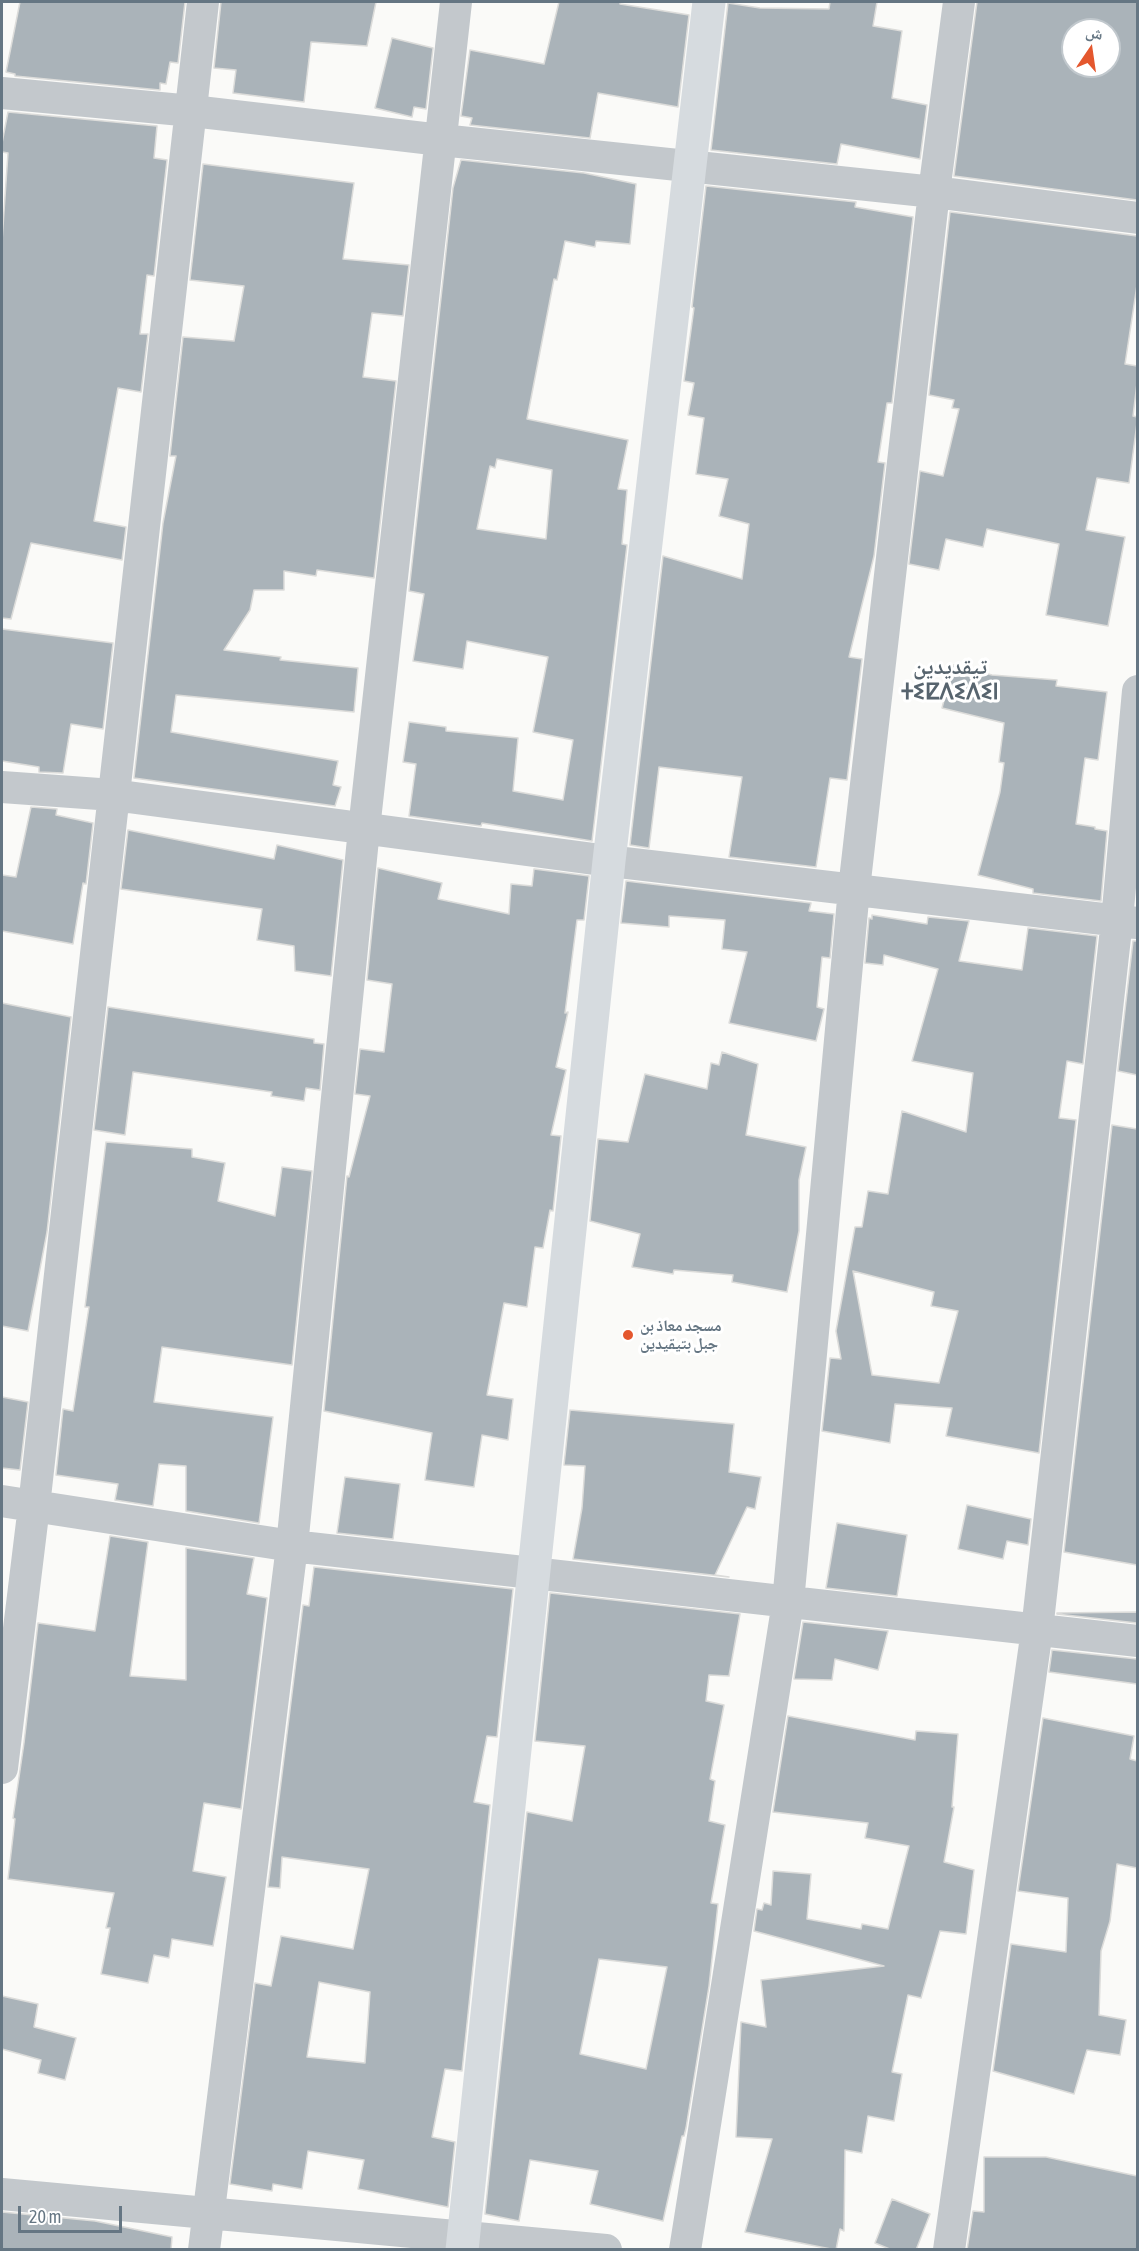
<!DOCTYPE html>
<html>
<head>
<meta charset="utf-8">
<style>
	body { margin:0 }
	#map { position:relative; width:1139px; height:2251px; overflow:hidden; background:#fafaf8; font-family:"Asap Condensed","Noto Naskh Arabic",sans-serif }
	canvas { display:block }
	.frame { position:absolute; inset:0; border:3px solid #657683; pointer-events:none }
	.north { position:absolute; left:1061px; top:18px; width:60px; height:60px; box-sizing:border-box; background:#fff; border:2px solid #c1c8cd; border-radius:50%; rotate:13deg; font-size:16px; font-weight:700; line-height:24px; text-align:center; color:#657683 }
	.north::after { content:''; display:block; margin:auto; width:21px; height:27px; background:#e4572e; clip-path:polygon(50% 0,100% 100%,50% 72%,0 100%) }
	.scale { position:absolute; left:18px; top:2206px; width:104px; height:27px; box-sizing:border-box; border:3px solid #657683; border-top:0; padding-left:8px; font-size:18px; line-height:21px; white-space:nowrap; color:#657683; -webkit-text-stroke:4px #fff; paint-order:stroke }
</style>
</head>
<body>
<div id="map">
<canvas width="1139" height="2251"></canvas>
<div class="frame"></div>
<div class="north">ش</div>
<div class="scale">20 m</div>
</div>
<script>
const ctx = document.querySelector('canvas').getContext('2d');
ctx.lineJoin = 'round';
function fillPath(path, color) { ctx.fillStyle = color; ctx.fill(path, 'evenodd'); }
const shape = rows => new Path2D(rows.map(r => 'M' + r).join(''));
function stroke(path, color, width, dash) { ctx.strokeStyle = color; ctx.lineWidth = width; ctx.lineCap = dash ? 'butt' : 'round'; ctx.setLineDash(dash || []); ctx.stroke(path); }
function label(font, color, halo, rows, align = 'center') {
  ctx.font = font + ' "Asap Condensed","Noto Naskh Arabic","Noto Sans Tifinagh",sans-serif'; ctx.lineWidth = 6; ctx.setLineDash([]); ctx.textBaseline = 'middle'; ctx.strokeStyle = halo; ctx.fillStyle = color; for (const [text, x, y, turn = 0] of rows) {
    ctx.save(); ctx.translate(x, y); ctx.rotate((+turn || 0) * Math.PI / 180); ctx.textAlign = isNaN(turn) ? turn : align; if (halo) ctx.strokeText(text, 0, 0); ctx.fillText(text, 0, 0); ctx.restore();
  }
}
const building = shape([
	[20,2,185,2,178,63,170,62,166,84,160,83,160,90,15,76,15,74,6,72,20,2],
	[221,2,376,2,367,46,311,42,304,102,233,93,236,70,214,68,221,2],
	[559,2,620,2,620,4,689,15,678,107,598,93,590,138,470,125,472,118,461,116,470,50,544,64,559,2],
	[830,2,877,2,873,26,902,31,892,98,927,105,920,159,841,144,837,164,711,150,728,3,760,8,829,9,830,2],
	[977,2,1137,2,1137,200,954,176,977,2],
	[1073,30,1109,30,1109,66,1073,66,1073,30],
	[392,38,433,48,426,109,414,107,412,117,375,108,392,38],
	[8,112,157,126,154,158,167,160,154,276,147,275,140,334,148,334,141,392,118,388,94,521,126,527,122,560,31,543,11,619,2,618,2,241,8,153,2,152,2,143,8,112],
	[461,160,584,173,636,184,630,244,596,241,595,247,565,241,557,280,554,279,527,419,628,440,618,489,627,490,622,544,627,545,592,841,482,823,481,826,409,816,416,764,403,762,409,722,446,727,446,731,518,738,513,791,563,800,573,740,533,732,548,657,467,641,463,669,413,661,424,594,409,591,453,188,461,160],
	[497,459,552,470,546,539,477,529,490,466,495,468,497,459],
	[203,164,354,183,343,259,409,265,403,316,372,313,363,377,396,381,374,578,317,570,316,576,284,571,284,590,254,590,250,610,224,650,281,657,280,660,358,668,354,712,176,695,171,732,338,761,333,785,341,787,335,806,134,778,163,523,176,456,170,456,183,337,234,341,244,286,190,280,203,164],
	[706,186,856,202,855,207,913,217,892,403,887,403,878,462,885,463,874,556,849,657,862,659,847,780,830,778,816,867,729,857,742,777,659,767,649,848,630,845,663,556,742,579,749,524,719,516,728,479,696,474,704,418,688,415,694,383,684,381,694,308,692,307,706,186],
	[950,212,1137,236,1137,285,1125,364,1137,366,1137,383,1133,416,1137,417,1137,423,1129,483,1097,478,1086,530,1125,537,1108,626,1046,615,1059,544,987,529,983,547,946,539,939,570,909,564,920,471,943,476,959,409,952,408,954,400,929,395,950,212],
	[2,629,113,643,103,729,71,724,63,773,39,772,39,767,2,761,2,629],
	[953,665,992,675,1057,680,1056,686,1107,692,1098,760,1085,758,1076,824,1095,827,1095,829,1107,831,1101,901,1033,893,1033,889,978,875,1000,792,1004,763,999,762,1004,723,942,708,953,665],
	[31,807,57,809,56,815,93,823,86,884,83,883,73,944,2,931,2,875,16,877,31,807],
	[128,830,274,859,277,845,343,860,331,976,295,971,294,946,257,940,262,909,121,889,128,830],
	[378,868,442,883,438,899,509,914,511,884,532,886,534,869,589,876,584,920,577,920,565,1013,568,1012,556,1067,566,1070,551,1135,561,1136,553,1211,550,1210,543,1248,535,1247,527,1307,504,1303,487,1395,513,1399,508,1440,482,1435,474,1487,425,1480,432,1433,324,1411,347,1176,349,1177,370,1096,355,1094,360,1049,384,1052,392,984,367,980,378,868],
	[626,881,811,903,809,911,834,914,830,958,822,957,817,1007,824,1009,816,1041,729,1023,747,952,722,949,725,920,669,916,669,927,621,923,626,881],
	[872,915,927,924,928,917,969,921,959,961,1022,970,1028,928,1097,936,1083,1064,1067,1061,1059,1118,1076,1120,1039,1453,946,1436,952,1408,895,1404,890,1443,822,1431,830,1358,841,1359,836,1331,855,1227,862,1227,868,1191,888,1194,902,1111,966,1132,973,1073,912,1061,938,969,884,955,883,965,865,963,869,918,872,919,872,915],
	[853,1271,934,1292,931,1306,958,1311,939,1383,872,1375,853,1271],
	[1133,941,1137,941,1137,1075,1118,1071,1133,941],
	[2,1003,71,1017,47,1232,28,1331,2,1326,2,1003],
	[108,1007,314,1039,314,1043,324,1044,320,1090,306,1088,304,1101,271,1096,272,1092,133,1072,125,1135,94,1130,108,1007],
	[722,1052,758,1064,746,1135,806,1147,799,1180,799,1231,787,1292,732,1282,733,1275,674,1270,673,1274,632,1267,640,1234,590,1221,598,1139,628,1142,645,1074,707,1089,711,1063,719,1065,722,1052],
	[1112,1125,1137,1129,1137,1565,1064,1552,1112,1125],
	[106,1142,192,1149,192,1157,225,1163,218,1201,275,1216,282,1167,312,1171,292,1365,162,1347,154,1402,273,1417,259,1523,186,1511,186,1466,159,1464,153,1506,115,1500,118,1484,56,1475,63,1409,73,1411,89,1307,85,1307,106,1142],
	[2,1397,28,1402,20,1470,2,1468,2,1397],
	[570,1410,734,1424,729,1472,761,1477,755,1509,747,1507,715,1575,729,1577,573,1559,582,1508,585,1466,564,1465,570,1410],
	[345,1477,400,1484,393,1539,337,1533,345,1477],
	[967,1505,1031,1519,1028,1545,1007,1541,1003,1559,958,1549,967,1505],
	[837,1523,907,1535,897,1596,826,1588,837,1523],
	[110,1536,148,1542,130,1676,186,1680,186,1548,254,1558,247,1594,267,1598,241,1809,204,1803,193,1871,226,1877,213,1946,172,1939,169,1958,154,1955,148,1983,101,1974,110,1928,106,1928,114,1893,8,1879,15,1819,13,1818,24,1743,38,1623,95,1631,110,1536],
	[314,1567,513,1589,497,1737,487,1736,474,1802,490,1805,462,2071,445,2069,432,2137,455,2142,448,2207,358,2189,364,2160,308,2151,302,2189,273,2184,272,2191,230,2184,255,1983,271,1986,281,1936,353,1949,369,1869,282,1857,280,1888,268,1887,303,1605,309,1606,314,1567],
	[319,1982,370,1992,365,2063,307,2057,319,1982],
	[550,1593,740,1614,729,1676,709,1675,706,1701,724,1705,710,1779,715,1781,709,1821,725,1825,711,1903,718,1904,709,1986,686,2128,684,2136,682,2136,663,2221,590,2204,598,2171,530,2160,519,2221,485,2214,527,1812,572,1821,585,1746,535,1741,550,1593],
	[599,1959,667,1967,646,2069,580,2054,599,1959],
	[1137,1612,1137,1623,1057,1614,1057,1613,1137,1612],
	[803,1622,888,1631,878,1670,835,1659,832,1680,794,1679,803,1622],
	[1052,1650,1137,1659,1137,1684,1049,1672,1052,1650],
	[788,1716,915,1740,916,1731,958,1734,952,1807,954,1807,944,1862,974,1870,966,1934,940,1931,921,1998,908,1995,892,2072,902,2074,894,2121,868,2116,862,2153,845,2150,844,2231,840,2229,836,2250,745,2232,772,2139,736,2137,741,2022,766,2027,761,1980,884,1966,754,1931,757,1909,762,1910,764,1903,771,1905,773,1871,811,1874,807,1919,861,1929,862,1924,888,1929,909,1846,865,1838,868,1823,773,1812,788,1716],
	[1043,1718,1134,1736,1130,1759,1137,1761,1137,1868,1117,1864,1110,1921,1101,1951,1099,2015,1126,2020,1120,2055,1087,2050,1074,2094,993,2071,1011,1944,1066,1952,1068,1898,1018,1891,1043,1718],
	[2,1996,38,2004,34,2027,76,2038,65,2080,38,2073,41,2060,2,2049,2,1996],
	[984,2157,1046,2157,1137,2176,1137,2250,967,2250,973,2211,984,2212,984,2157],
	[892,2199,930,2214,916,2250,892,2250,875,2243,892,2199],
	[2,2212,95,2221,172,2237,171,2250,2,2250,2,2212]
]);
fillPath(building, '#aab3b9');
stroke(building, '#dcdcda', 1.5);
stroke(shape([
	[2,93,192,111,441,140,934,192,1138,218],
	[2,787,113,795,609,861,1137,923],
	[2,1501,292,1546,1138,1641],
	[2,1768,34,1506,203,2],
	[2,2194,606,2250],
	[204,2250,292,1546,364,829,456,2],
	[685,2250,788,1602,854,889,934,192,959,2],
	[949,2250,1037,1630,1117,920,1138,691]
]), '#c3c8cc', 32);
stroke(shape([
	[462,2250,609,861,709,2]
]), '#d6dbdf', 33);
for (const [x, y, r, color] of [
	[628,1335,6,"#e4572e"]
]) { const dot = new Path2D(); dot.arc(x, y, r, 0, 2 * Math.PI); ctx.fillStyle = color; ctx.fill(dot); stroke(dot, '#fff', 2); }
label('bold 16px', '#657683', '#fff', [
	["مسجد معاذ بن",640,1326],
	["جبل بتيقيدين",640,1344]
], 'left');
label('bold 22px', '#57646e', '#fff', [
	["تيقديدين",950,667],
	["ⵜⵉⵇⴷⵉⴷⵉⵏ",950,692]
]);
</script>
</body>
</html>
